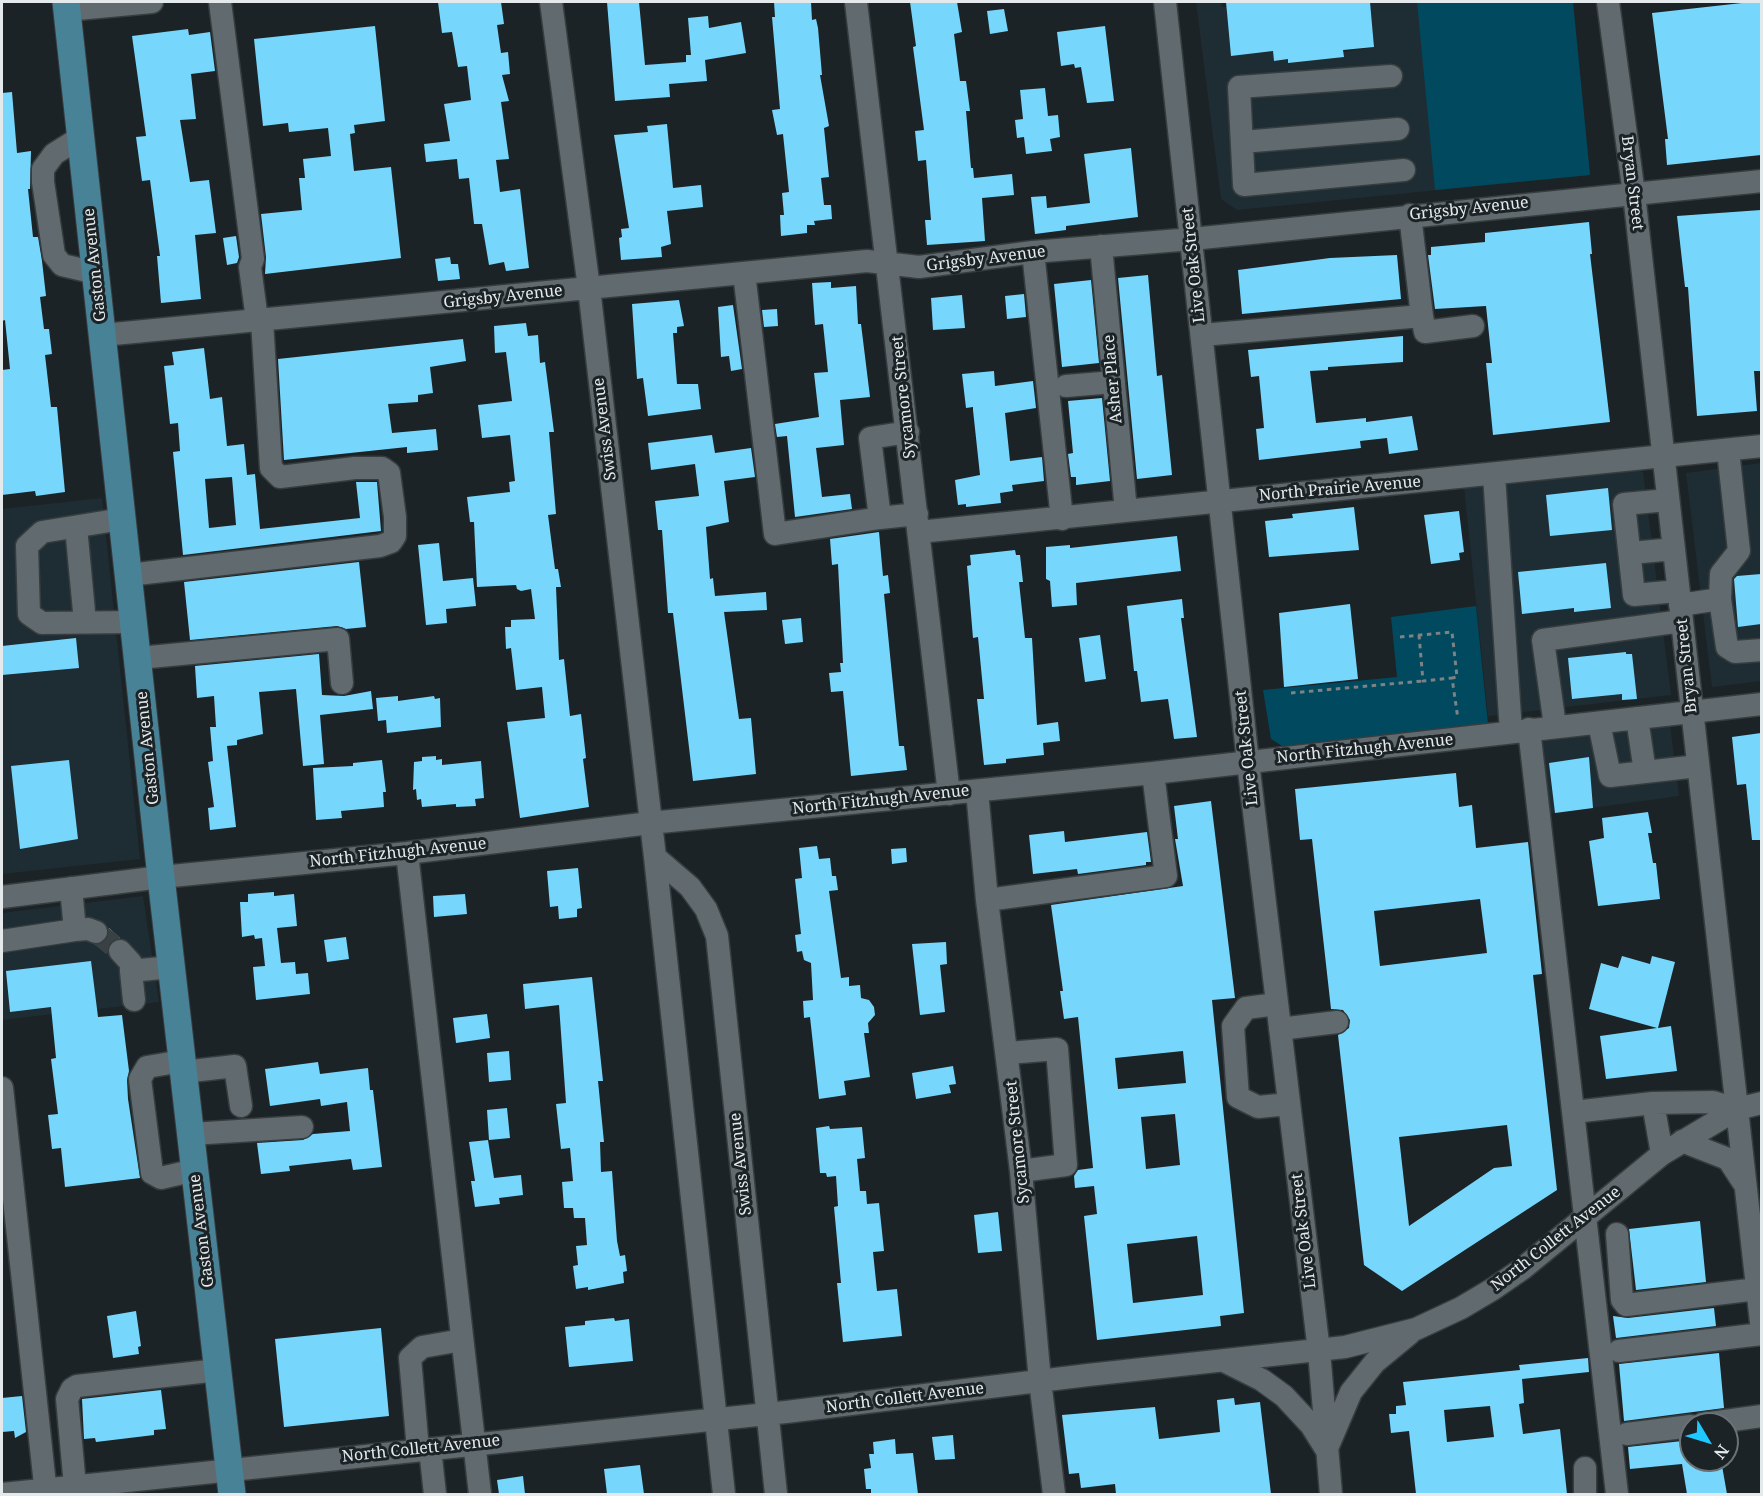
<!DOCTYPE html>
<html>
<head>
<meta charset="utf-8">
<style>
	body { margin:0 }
	#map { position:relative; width:1763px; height:1496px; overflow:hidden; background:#1b2326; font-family:"Noto Serif",serif }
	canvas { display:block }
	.frame { position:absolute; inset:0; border:3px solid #e4e9eb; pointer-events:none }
	.north { position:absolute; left:1679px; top:1412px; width:60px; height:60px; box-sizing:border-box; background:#1b2326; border:2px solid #6b7275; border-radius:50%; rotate:128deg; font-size:16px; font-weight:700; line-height:24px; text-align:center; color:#e4e9eb }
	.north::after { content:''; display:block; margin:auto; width:21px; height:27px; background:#1fc9fd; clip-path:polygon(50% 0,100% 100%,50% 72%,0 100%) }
</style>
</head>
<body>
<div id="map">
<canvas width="1763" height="1496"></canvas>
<div class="frame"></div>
<div class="north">N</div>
</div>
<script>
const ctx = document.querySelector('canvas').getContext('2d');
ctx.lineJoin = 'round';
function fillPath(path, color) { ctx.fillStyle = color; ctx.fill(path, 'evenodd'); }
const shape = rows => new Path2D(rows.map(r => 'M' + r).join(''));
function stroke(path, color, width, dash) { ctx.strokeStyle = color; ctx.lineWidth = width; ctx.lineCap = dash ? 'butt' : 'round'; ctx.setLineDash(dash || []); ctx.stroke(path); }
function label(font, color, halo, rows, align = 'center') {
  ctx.font = font + ' "Noto Serif",serif'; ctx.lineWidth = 6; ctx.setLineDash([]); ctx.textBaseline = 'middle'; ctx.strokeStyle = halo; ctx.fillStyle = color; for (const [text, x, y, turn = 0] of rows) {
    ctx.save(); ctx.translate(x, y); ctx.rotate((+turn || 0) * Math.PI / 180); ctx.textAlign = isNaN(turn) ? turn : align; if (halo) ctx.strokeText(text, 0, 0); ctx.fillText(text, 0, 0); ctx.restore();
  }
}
fillPath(shape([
	[1196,2,1221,2,1222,7,1226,7,1231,56,1273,51,1274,61,1288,59,1288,62,1374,47,1370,2,1573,2,1590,175,1237,210,1221,199],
	[1761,463,1761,681,1712,687,1686,473],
	[1632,468,1643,472,1671,695,1488,716,1464,487],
	[102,498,140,859,2,874,2,509],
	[1670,725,1679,796,1541,815,1532,743],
	[143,896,159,1002,2,1020,2,913]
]), '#1e2d33');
fillPath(shape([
	[1417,2,1573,2,1590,175,1435,190],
	[1476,606,1488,724,1282,746,1271,739,1263,690,1397,677,1391,617]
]), '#00495f');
fillPath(shape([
	[438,2,501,2,504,24,497,25,501,53,508,52,510,74,502,75,509,101,501,102,509,159,496,160,500,192,520,189,529,268,506,271,504,262,489,265,482,224,474,224,469,178,459,179,457,159,426,162,424,144,450,141,444,104,471,100,467,66,458,67,452,32,442,33],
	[607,2,639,2,645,65,686,62,686,55,691,55,688,18,708,16,709,28,741,22,746,53,705,60,707,81,669,84,670,97,615,101],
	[774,2,811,2,812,20,816,19,818,28,822,75,820,75,829,126,824,128,829,177,821,178,824,205,831,205,832,219,814,221,815,225,807,225,807,233,781,236,780,215,784,215,782,193,789,192,783,134,777,135,772,110,780,109,772,17,775,17],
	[910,2,957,2,962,32,954,34,960,81,966,81,970,111,966,111,971,168,973,168,974,178,1012,174,1014,195,982,198,985,241,927,245,925,220,931,220,926,160,918,161,915,131,924,130,913,47,916,46],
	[1226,2,1370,2,1374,47,1343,50,1344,57,1288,63,1288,59,1274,61,1273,51,1231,56],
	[1751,2,1761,2,1761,155,1667,165,1665,139,1668,139,1652,13],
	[1004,9,1008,31,990,34,987,11],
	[375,26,385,121,354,125,355,133,350,134,354,171,391,167,401,258,265,274,266,257,261,214,302,210,299,178,305,178,303,159,331,156,328,128,289,132,288,123,263,126,254,39],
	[1105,26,1114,101,1087,103,1081,67,1075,68,1074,64,1061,66,1057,32],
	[188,29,189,35,210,32,215,71,191,74,196,119,180,120,190,182,209,180,216,233,195,235,201,299,161,303,157,256,160,256,150,180,142,181,136,137,146,136,132,36],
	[1045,88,1048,116,1058,115,1060,137,1050,139,1052,151,1026,154,1024,137,1017,138,1015,120,1023,119,1020,90],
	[12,92,17,153,31,151,30,189,28,189,33,237,38,237,42,261,46,296,40,297,44,329,49,329,52,354,45,355,51,407,57,407,65,492,36,496,35,491,2,495,2,370,10,369,5,320,2,321,2,93],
	[667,124,673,188,701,185,703,207,667,211,671,244,661,247,662,257,621,260,619,238,622,237,621,229,629,228,614,135,648,132,647,126],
	[1131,148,1138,217,1066,226,1066,230,1035,234,1031,197,1046,196,1047,208,1090,203,1084,154],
	[1761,210,1761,371,1754,371,1757,411,1697,416,1688,287,1685,287,1677,216],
	[1589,222,1592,254,1590,254,1610,422,1493,435,1486,363,1492,363,1486,306,1435,309,1428,255,1431,255,1431,247,1485,242,1485,233],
	[236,236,239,257,237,263,227,265,223,238],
	[1397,255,1401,299,1242,314,1238,270,1330,258],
	[450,257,451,264,458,264,460,279,438,281,435,259],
	[1148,275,1157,376,1162,375,1172,475,1137,479,1118,278],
	[1091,280,1099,363,1062,367,1054,284],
	[831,282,831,288,856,286,858,324,861,324,870,397,840,400,844,445,816,448,822,497,850,494,852,509,795,517,787,436,777,437,775,424,819,417,814,373,828,372,823,324,815,325,812,283],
	[1024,294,1026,317,1007,319,1005,296],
	[962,295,965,328,933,330,931,298],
	[679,300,684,326,677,327,677,333,673,333,677,384,698,384,701,409,648,416,643,378,637,379,632,304],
	[733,305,742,369,731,371,729,356,721,357,718,307],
	[777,309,778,326,764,327,762,310],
	[526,323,528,336,538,335,540,363,545,362,554,432,549,432,556,514,548,515,555,569,558,569,561,587,556,587,559,660,564,659,570,716,581,714,586,758,583,759,589,807,520,818,507,722,545,718,542,687,516,690,511,648,506,649,505,627,511,627,511,620,535,619,531,589,521,591,517,589,516,585,477,587,474,522,470,522,467,497,510,492,509,482,515,481,510,435,482,438,478,405,512,401,506,352,495,353,494,326],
	[1403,336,1403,362,1328,367,1328,370,1310,371,1316,423,1366,418,1366,422,1412,416,1418,450,1389,454,1387,438,1360,441,1361,448,1259,460,1256,429,1264,428,1259,376,1251,377,1248,350],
	[463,339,466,361,430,367,433,393,418,395,418,402,388,404,392,433,436,429,438,450,407,453,407,447,284,460,278,359],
	[204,348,210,399,222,397,227,446,244,444,247,475,255,474,260,529,360,518,356,482,377,482,381,531,183,555,173,452,180,451,178,423,170,424,164,366,174,365,172,352],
	[232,477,236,525,209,528,205,479],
	[994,371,995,386,1033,381,1036,408,1005,413,1010,461,1042,457,1044,481,1012,485,1013,491,1000,493,1001,503,966,507,966,504,958,505,955,480,980,475,973,410,973,407,966,408,962,374],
	[1102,398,1110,481,1076,485,1076,477,1071,477,1068,454,1073,453,1068,401],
	[712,435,715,453,751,448,755,477,724,481,729,522,706,527,710,579,713,578,715,596,766,592,767,610,724,612,739,719,751,718,756,774,693,781,673,613,668,613,662,530,658,530,655,501,699,496,695,464,651,470,648,443],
	[1608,488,1612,530,1550,536,1546,495],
	[1354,507,1359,550,1269,557,1265,521,1293,518,1292,514],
	[1459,511,1464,552,1459,553,1460,560,1431,564,1424,515],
	[879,532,883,576,888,575,890,593,884,594,899,746,904,746,907,770,851,776,843,691,831,692,829,673,841,672,840,663,843,663,838,564,832,565,830,539],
	[1177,536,1181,571,1076,583,1077,605,1052,607,1050,581,1046,579,1046,547,1070,545,1070,548],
	[439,543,443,581,473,578,476,606,446,609,447,623,426,625,418,545],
	[1015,550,1016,555,1020,555,1023,582,1019,582,1025,638,1032,638,1037,725,1058,722,1060,741,1043,743,1044,755,1006,759,1006,763,984,765,977,699,984,699,978,637,973,638,967,566,971,565,970,555],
	[359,562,366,627,346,629,337,626,190,640,184,582],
	[1606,563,1611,608,1574,612,1574,608,1522,614,1518,572],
	[1761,574,1761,624,1738,627,1734,579,1737,576],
	[1182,599,1184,618,1181,618,1197,737,1174,739,1168,699,1141,702,1137,671,1134,671,1127,606],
	[1350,604,1358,679,1284,687,1279,613],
	[801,618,803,642,785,644,782,620],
	[1100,635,1106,679,1085,682,1079,638],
	[76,638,79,668,2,675,2,646],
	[1626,652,1626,654,1632,654,1637,699,1622,700,1622,694,1572,699,1568,658],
	[319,654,322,695,344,696,371,691,373,709,320,715,324,764,303,766,296,689,259,692,263,734,237,740,237,745,227,746,236,827,210,830,208,808,214,807,208,762,213,761,210,727,216,727,214,696,197,698,195,666],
	[398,696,398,701,434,696,435,699,440,698,441,727,387,733,386,720,378,721,376,698],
	[1761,733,1761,840,1752,840,1746,784,1737,785,1732,737],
	[436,756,436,760,442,759,442,765,481,761,484,798,475,799,476,806,456,807,456,804,422,807,421,799,417,800,416,789,413,790,414,762,422,761,422,757],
	[1589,757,1593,808,1555,813,1549,763],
	[69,760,78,839,20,849,11,766],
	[382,760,386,792,383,792,384,807,341,811,342,818,316,820,313,768,353,766,353,763],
	[1456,773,1459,807,1472,805,1476,848,1528,842,1542,974,1533,975,1557,1190,1402,1291,1364,1265,1338,1035,1349,1028,1350,1020,1343,1010,1331,1009,1312,839,1300,840,1295,789],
	[1480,899,1487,953,1380,966,1374,911],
	[1507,1125,1512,1166,1494,1168,1409,1226,1399,1137],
	[1211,801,1235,998,1212,1000,1244,1313,1220,1316,1221,1326,1097,1340,1084,1216,1097,1214,1094,1186,1075,1188,1074,1176,1078,1170,1093,1168,1078,1017,1064,1019,1060,991,1063,991,1051,905,1183,886,1175,839,1178,839,1174,806],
	[1183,1051,1186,1083,1118,1089,1115,1058],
	[1175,1114,1180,1165,1146,1169,1141,1117],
	[1197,1236,1203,1295,1133,1303,1127,1244],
	[1648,812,1652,833,1648,833,1653,863,1656,863,1660,899,1598,906,1589,841,1604,838,1602,818],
	[1064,831,1065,842,1147,832,1151,862,1146,862,1146,865,1078,874,1077,869,1033,874,1029,835],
	[817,846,819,859,830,858,832,876,836,876,838,890,829,891,841,978,849,977,849,986,860,985,861,998,869,1000,874,1007,875,1015,868,1023,869,1033,864,1033,870,1077,844,1081,846,1095,819,1099,810,1017,804,1018,803,1001,813,1000,811,963,804,960,802,951,797,952,795,935,801,934,795,879,802,878,799,848],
	[906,848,907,862,892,864,891,849],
	[578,868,582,908,577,909,577,917,559,919,558,906,550,907,547,871],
	[274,892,274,896,294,894,297,926,277,928,281,963,295,962,296,974,308,973,310,994,256,1000,253,967,265,966,262,938,255,939,254,935,242,937,240,902,248,902,248,894],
	[465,894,467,914,434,917,433,896],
	[109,928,120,938,111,942,107,952,98,945,108,937],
	[346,937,349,959,327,962,324,940],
	[946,942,947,964,940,965,945,1012,920,1015,912,944],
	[1622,956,1650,964,1652,956,1675,962,1658,1028,1671,1026,1677,1071,1606,1079,1600,1036,1657,1028,1589,1009,1601,963,1618,968],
	[91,961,98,1017,122,1015,129,1071,127,1080,128,1099,140,1178,65,1187,61,1148,52,1149,48,1115,58,1114,51,1059,56,1058,51,1007,10,1012,6,971],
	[592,977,603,1081,598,1081,604,1142,600,1142,601,1172,612,1171,617,1241,620,1256,625,1255,627,1271,623,1272,624,1283,588,1290,588,1287,576,1289,573,1266,578,1265,576,1246,587,1245,585,1218,574,1218,573,1208,564,1208,562,1182,573,1181,570,1148,561,1149,556,1104,566,1103,559,1005,525,1009,523,984],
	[487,1014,490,1038,456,1043,453,1018],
	[509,1051,511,1080,489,1082,487,1053],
	[318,1062,320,1074,368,1068,370,1090,373,1090,382,1167,353,1170,351,1159,289,1166,290,1171,261,1174,257,1143,303,1140,313,1134,350,1131,347,1102,321,1106,320,1099,270,1106,265,1069],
	[953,1066,956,1084,949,1085,951,1093,916,1099,912,1073],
	[507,1108,510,1138,489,1140,487,1110],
	[829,1126,830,1129,862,1127,865,1158,857,1159,860,1191,866,1191,867,1204,879,1203,884,1251,873,1252,877,1291,897,1289,902,1336,843,1342,837,1283,841,1283,834,1207,838,1206,836,1176,827,1177,826,1173,820,1173,816,1128],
	[488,1140,494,1178,521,1175,523,1195,499,1198,500,1204,475,1207,471,1181,475,1181,469,1142],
	[998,1212,1002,1251,978,1253,974,1215],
	[1700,1221,1706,1282,1636,1290,1629,1229],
	[1714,1308,1716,1326,1616,1338,1613,1316,1628,1318],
	[136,1311,141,1346,138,1347,139,1354,113,1358,107,1316],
	[614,1318,615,1321,629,1319,633,1361,569,1367,565,1327,585,1325,585,1321],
	[381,1328,389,1416,284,1427,275,1339],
	[1719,1353,1724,1408,1624,1421,1619,1364],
	[1588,1358,1589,1372,1522,1379,1524,1403,1519,1404,1523,1434,1560,1429,1567,1494,1416,1494,1409,1431,1391,1433,1389,1414,1396,1414,1396,1406,1406,1405,1403,1382,1520,1370,1519,1365],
	[1490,1406,1494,1437,1447,1442,1444,1410],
	[161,1390,166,1429,154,1430,154,1435,96,1442,95,1438,84,1439,82,1399],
	[22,1396,26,1432,15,1438,14,1431,2,1432,2,1398],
	[1234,1398,1235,1405,1260,1402,1271,1494,1116,1494,1115,1484,1081,1488,1079,1473,1069,1474,1062,1415,1155,1407,1159,1439,1220,1432,1217,1400],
	[953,1435,955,1459,935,1460,932,1437],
	[895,1439,896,1454,913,1453,918,1494,871,1494,871,1489,866,1489,864,1469,871,1468,869,1454,874,1454,873,1442],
	[1691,1440,1691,1460,1721,1460,1727,1494,1687,1494,1682,1464,1630,1469,1628,1447],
	[640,1465,644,1494,607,1494,604,1469],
	[523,1476,525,1494,499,1494,497,1480]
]), '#77d6fb');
stroke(shape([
	[96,932,120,951]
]), '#394144', 22, [22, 11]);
const minor = shape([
	[220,2,253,259,250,267,257,320],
	[551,2,589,288,655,857,724,1494],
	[856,2,949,794],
	[1165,2,1248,762,1319,1351,1331,1494],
	[1608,2,1634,194,1762,1331],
	[67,10,152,2],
	[1391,76,1239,87,1244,185,1404,170],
	[81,137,54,154,43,169,43,182,54,255,62,265,96,273],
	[1242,142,1398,129],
	[1410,215,1422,316],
	[1101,246,1126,511],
	[1033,252,1062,519],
	[744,273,775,534,880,518],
	[103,335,867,261,919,267,1033,252,1192,239,1762,181],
	[1202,335,1422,316,1425,332,1473,326],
	[1066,386,1114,382],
	[908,432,870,438,880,518,917,514],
	[1494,475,1511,732],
	[1668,500,1624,504,1634,595,1678,591],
	[122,519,42,532,27,546,29,614,42,623,134,622],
	[76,527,85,622],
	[919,532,1762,446],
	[1631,553,1674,549],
	[128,575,380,546,391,542,395,536,395,517,389,473,382,468,355,468,280,477,271,468,262,320],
	[1720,599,1727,647,1735,652,1762,650],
	[1680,605,1720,599,1721,574,1739,551,1728,450],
	[139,658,338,639,342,683],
	[1637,718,1645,772],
	[1599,723,1610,776,1698,766],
	[1555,726,1543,640,1682,621],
	[1529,729,1617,1494],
	[977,791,987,900,1021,1171,1040,1381,1054,1494],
	[407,853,480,1494],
	[655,857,690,887,706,909,717,936,776,1494],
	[2,897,161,877,407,853,650,823,1153,773,1762,704],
	[987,900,1166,876,1153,773],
	[75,930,88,929,96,932],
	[2,941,75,930,71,888],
	[120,951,131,963,131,971,171,967],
	[131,971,134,1000],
	[1277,1004,1246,1008,1233,1026,1238,1097,1258,1107,1289,1104],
	[1280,1029,1337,1022],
	[1008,1053,1057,1049,1066,1165,1021,1171],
	[182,1061,147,1067,140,1079,152,1173,161,1178,195,1170],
	[183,1072,235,1066,241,1106],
	[2,1088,46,1494],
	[1653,1103,1662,1154],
	[1574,1112,1653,1103,1713,1102,1737,1109,1762,1103],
	[191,1134,302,1127],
	[1682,1141,1728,1159,1743,1182],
	[1617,1234,1622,1300,1626,1305,1757,1289],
	[1619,1351,1762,1334],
	[1224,1361,1262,1380,1284,1396,1311,1425,1326,1449],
	[1703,1424,1762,1416],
	[1627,1434,1691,1426],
	[1328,1446,1351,1392,1375,1362,1409,1334],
	[430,1449,435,1494],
	[418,1450,410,1358,422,1347,462,1340],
	[1585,1468,1585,1494],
	[75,1486,67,1399,72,1389,77,1386,218,1370],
	[3,1494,786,1412,1088,1375,1345,1347,1416,1329,1461,1308,1493,1289,1522,1269,1662,1154,1737,1109]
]);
const major = shape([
	[66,2,161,877,232,1494]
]);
stroke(minor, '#373d3f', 25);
stroke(major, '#373d3f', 29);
stroke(shape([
	[1419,635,1423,681,1452,678],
	[1400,637,1452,632,1457,677,1452,678,1458,719],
	[1291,693,1423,681]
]), '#7c8385', 3, [4.5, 4.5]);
stroke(minor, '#616a6e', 22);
stroke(major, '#488297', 27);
label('16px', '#e4e9eb', '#1b2326', [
	["Bryan Street",1632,183,83],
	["Grigsby Avenue",1469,209,-6],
	["Grigsby Avenue",986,259,-7],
	["Gaston Avenue",95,265,-96],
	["Live Oak Street",1194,265,-96],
	["Grigsby Avenue",503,297,-6],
	["Asher Place",1113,379,-95],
	["Sycamore Street",904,397,-96],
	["Swiss Avenue",605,429,-97],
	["North Prairie Avenue",1340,489,-5],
	["Bryan Street",1687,666,-96],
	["Gaston Avenue",148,748,-96],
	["Live Oak Street",1247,748,-96],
	["North Fitzhugh Avenue",1365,749,-6],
	["North Fitzhugh Avenue",881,800,-6],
	["North Fitzhugh Avenue",398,853,-6],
	["Sycamore Street",1018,1142,-96],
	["Swiss Avenue",741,1164,-96],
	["Gaston Avenue",202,1231,-97],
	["Live Oak Street",1304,1231,-97],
	["North Collett Avenue",1556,1239,-38],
	["North Collett Avenue",905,1398,-7],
	["North Collett Avenue",421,1449,-6]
]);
</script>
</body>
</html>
